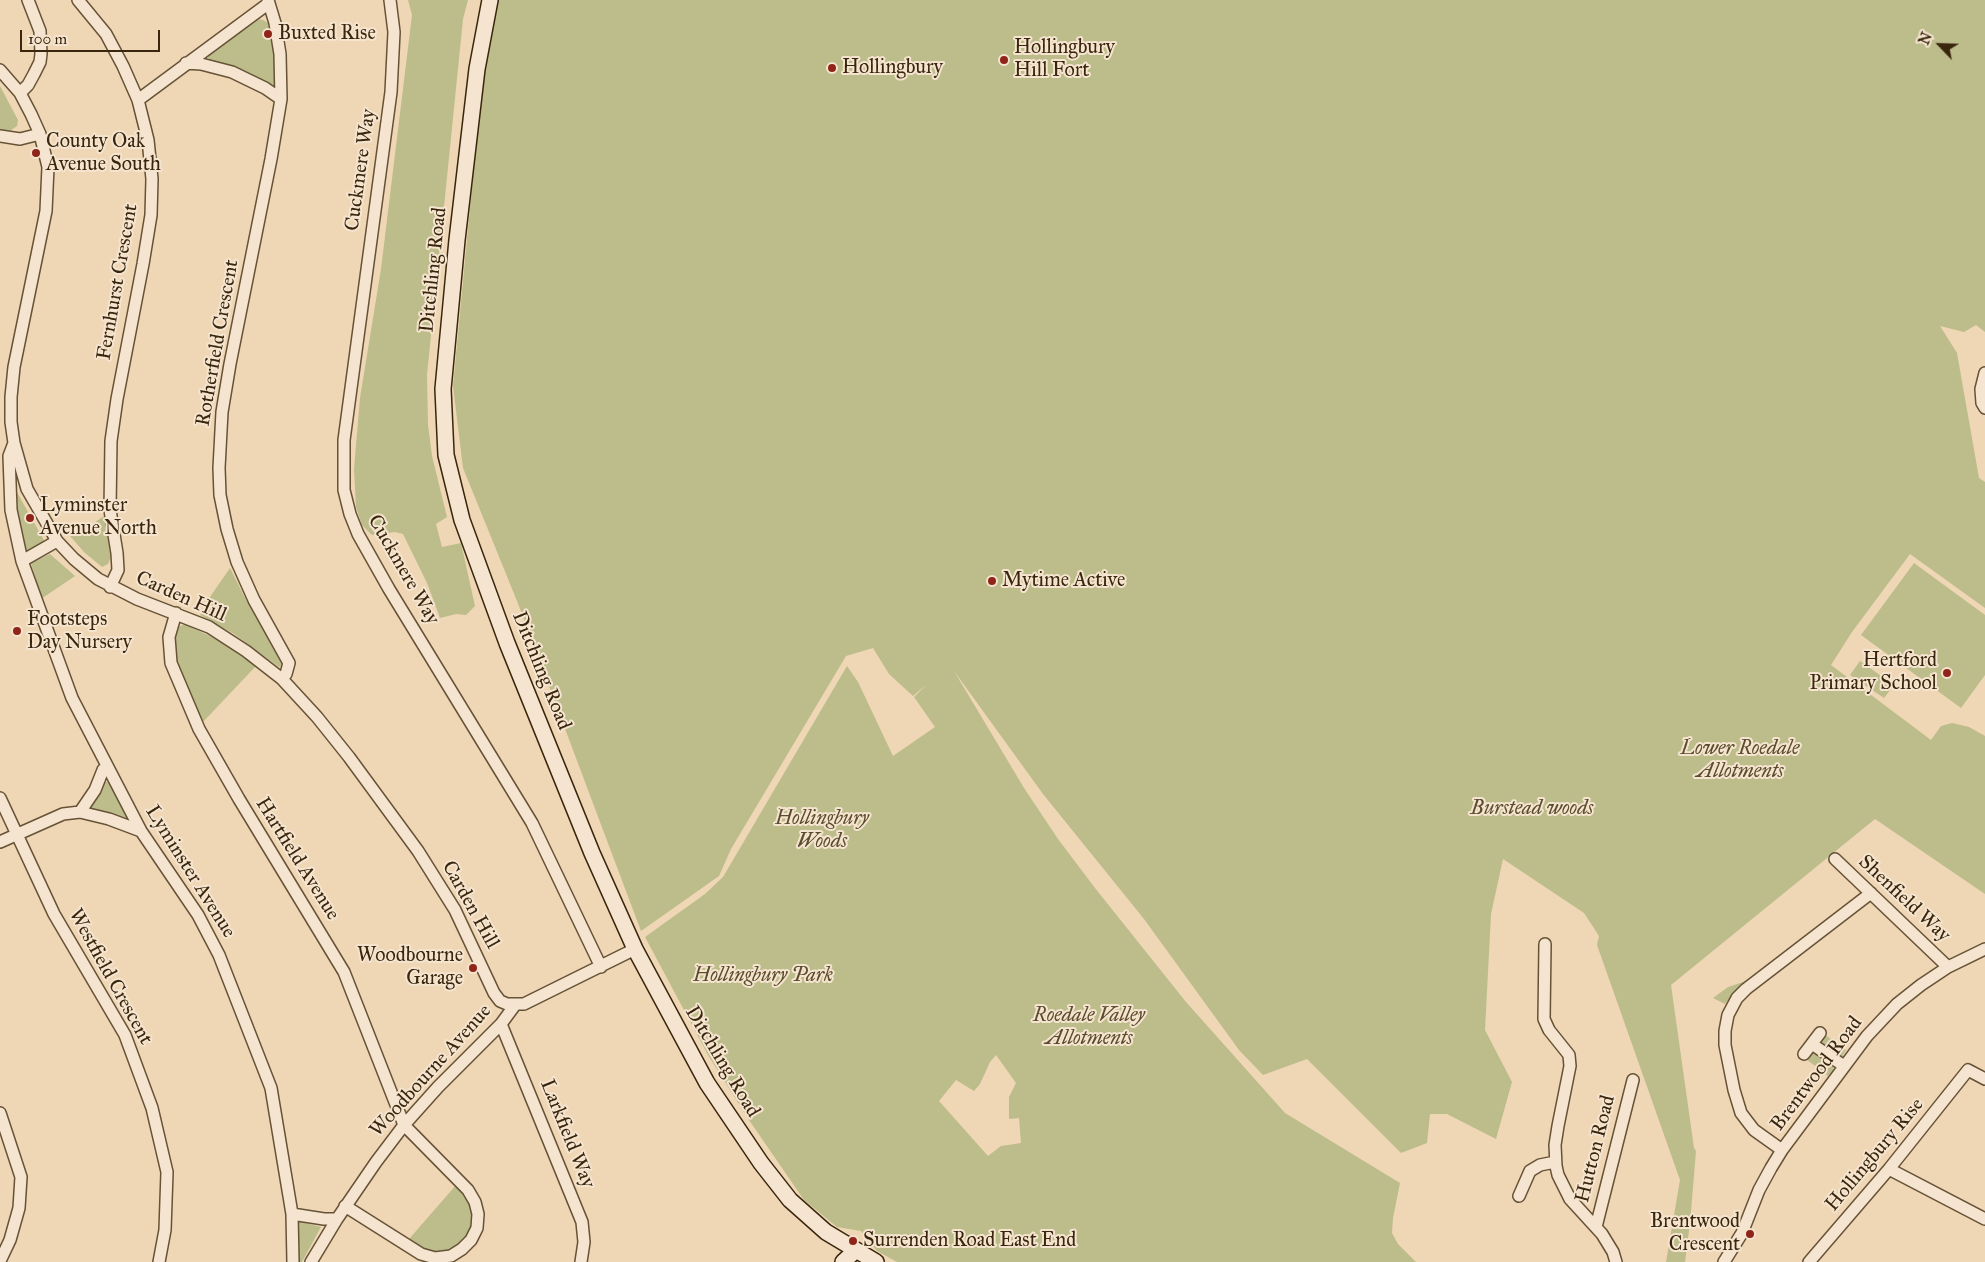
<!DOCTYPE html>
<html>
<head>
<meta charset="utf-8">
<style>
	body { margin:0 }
	#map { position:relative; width:1985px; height:1262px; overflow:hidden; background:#efd6b5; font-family:"IM FELL Great Primer",serif }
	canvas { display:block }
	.north { position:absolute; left:1915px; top:20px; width:50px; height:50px; -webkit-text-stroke:4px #f5e4cf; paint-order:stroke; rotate:294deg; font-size:14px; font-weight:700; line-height:20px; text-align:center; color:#39260c }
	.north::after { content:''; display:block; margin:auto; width:18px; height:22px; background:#39260c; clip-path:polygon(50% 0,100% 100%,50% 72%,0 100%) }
	.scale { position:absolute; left:20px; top:30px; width:140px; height:22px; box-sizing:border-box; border:2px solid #39260c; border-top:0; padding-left:6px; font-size:15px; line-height:18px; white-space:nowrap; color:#39260c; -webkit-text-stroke:4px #f5e4cf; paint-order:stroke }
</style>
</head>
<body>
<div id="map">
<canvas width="1985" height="1262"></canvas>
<div class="north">N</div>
<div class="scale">100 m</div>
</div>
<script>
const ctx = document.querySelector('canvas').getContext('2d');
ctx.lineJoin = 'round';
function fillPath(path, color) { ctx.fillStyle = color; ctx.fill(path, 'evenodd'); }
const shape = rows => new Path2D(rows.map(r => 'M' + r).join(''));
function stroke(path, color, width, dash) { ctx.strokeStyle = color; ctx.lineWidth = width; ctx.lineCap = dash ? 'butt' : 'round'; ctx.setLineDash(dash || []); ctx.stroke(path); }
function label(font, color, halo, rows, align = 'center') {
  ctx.font = font + ' "IM FELL Great Primer",serif'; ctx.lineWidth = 4; ctx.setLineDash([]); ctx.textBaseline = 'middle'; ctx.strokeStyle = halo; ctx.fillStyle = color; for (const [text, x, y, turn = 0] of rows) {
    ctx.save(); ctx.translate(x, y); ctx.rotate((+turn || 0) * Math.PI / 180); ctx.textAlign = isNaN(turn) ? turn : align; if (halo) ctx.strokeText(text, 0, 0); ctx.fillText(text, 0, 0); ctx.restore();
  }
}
fillPath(shape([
	[408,0,468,0,463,19,427,375,428,425,432,456,447,517,436,524,442,547,461,543,475,606,466,615,456,614,440,618,427,583,403,534,395,532,372,535,362,525,356,507,354,469,360,398,381,269,412,15],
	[497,0,1985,0,1985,332,1976,325,1964,332,1940,326,1957,353,1979,478,1985,482,1985,608,1910,554,1852,632,1831,665,1931,740,1941,726,1952,723,1969,727,1985,736,1985,894,1875,819,1671,985,1694,1148,1696,1151,1690,1223,1685,1262,1666,1262,1680,1180,1597,945,1599,936,1584,913,1503,859,1491,914,1485,1030,1512,1082,1496,1139,1447,1114,1430,1114,1427,1143,1401,1153,1307,1059,1263,1075,1239,1050,1144,919,1043,794,954,671,1024,788,1058,839,1095,888,1186,1002,1285,1113,1400,1183,1393,1218,1392,1233,1398,1244,1416,1262,897,1262,877,1251,861,1231,837,1227,804,1200,749,1120,708,1055,645,937,705,894,723,877,847,666,858,682,893,756,935,727,914,697,926,685,913,696,889,674,873,648,846,656,731,849,719,876,641,931,517,601,463,468,453,386,476,145,490,27],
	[996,1055,1016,1083,1009,1097,1009,1119,1019,1118,1021,1143,1001,1146,988,1156,939,1101,956,1080,974,1091,980,1084,990,1062],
	[257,19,263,20,268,23,271,33,275,69,276,81,274,86,210,61,208,57,209,53],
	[0,86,18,120,17,126,10,131,0,129],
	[14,487,45,542,24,553],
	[104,516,111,557,108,564,102,567,84,552,70,536,85,529],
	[50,554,75,576,41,599,31,563],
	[1914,563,1985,615,1985,675,1961,708,1861,635],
	[230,568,244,596,283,666,279,667,234,634,200,615,212,594],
	[185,624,220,641,256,666,202,723,178,673,173,644,176,628],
	[1860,661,1894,685,1884,698,1850,675],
	[104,782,110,782,129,817,124,820,109,813,92,809,89,806],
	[1746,981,1725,1004,1713,998,1728,987],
	[1824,1034,1846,1050,1842,1057,1838,1057,1820,1044],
	[1812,1053,1818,1053,1833,1065,1833,1070,1828,1076,1806,1059],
	[457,1184,465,1192,474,1215,470,1233,456,1248,446,1252,427,1251,415,1245,409,1239],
	[298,1221,321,1227,302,1262,298,1262]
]), '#bcbd8b');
const street = shape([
	[78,0,106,34,123,66,138,100,148,140,152,179,151,215,143,264,117,399,111,441,110,510,117,553,118,570,110,587],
	[268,0,275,23,280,54,281,99,271,159,230,364,222,412,219,468,220,495,227,529,237,562,254,600,289,663,286,674,282,679],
	[390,0,394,32,391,92,344,440,344,490,350,514,358,534,389,589,532,823,601,967],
	[186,63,201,64,232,72,265,88,281,99],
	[0,70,20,93,31,114,40,134,48,167,46,211,14,367,11,397,11,422,14,443,27,489,57,541,74,559,98,579,137,599,209,627,246,651,282,679,317,717,349,757,418,851,455,910,494,993,500,1001,507,1004,524,1004,635,949],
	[20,93,28,85,34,74,40,62,41,54,40,31,28,0],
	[138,100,269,3],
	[0,136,20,139,40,134],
	[1985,373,1981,389,1982,403,1985,408],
	[14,443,9,456,11,510,22,561,72,698,141,831,198,915,219,955,271,1088,292,1214,293,1262],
	[22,561,57,541],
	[176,613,169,637,171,663,199,729,239,799,344,972,404,1125,468,1190,475,1202,478,1214,477,1228,471,1240,462,1249,451,1256,435,1258,421,1254,345,1206],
	[0,798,54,914,125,1035,152,1108,167,1172,165,1230,159,1262],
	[80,812,95,790,103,770,106,767],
	[0,842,63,814,80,812,109,819,141,831],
	[1835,859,1948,967],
	[1545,944,1544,1019,1549,1030,1569,1055,1570,1066,1558,1126,1555,1145,1556,1166,1558,1175,1570,1199,1602,1234,1613,1252,1616,1262],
	[501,1024,582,1222,584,1242,581,1262],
	[1812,1044,1844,1066],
	[1804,1054,1820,1033],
	[0,1113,21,1177,19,1208,10,1240,0,1261],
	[1782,1150,1754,1130,1741,1113,1734,1090,1725,1045,1725,1031,1728,1015,1737,998,1746,989,1871,893],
	[1889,1169,1985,1219],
	[1519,1196,1530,1171,1540,1165,1555,1162],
	[292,1214,324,1219,337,1219],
	[1596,1227,1633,1080],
	[311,1262,337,1219,376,1162,404,1125,438,1087,501,1024,515,1005],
	[1724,1262,1742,1233,1759,1190,1771,1168,1782,1150,1867,1036,1897,1004,1921,985,1948,967,1985,949],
	[1809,1262,1889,1169,1968,1070,1985,1079]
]);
const secondary = shape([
	[490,0,477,69,457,240,443,389,446,455,462,520,507,643,592,853,635,949,707,1083,761,1163,790,1200,826,1232,876,1262],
	[843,1262,855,1251]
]);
stroke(street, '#665236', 14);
stroke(secondary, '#39260c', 18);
stroke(street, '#f5e4cf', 11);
stroke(secondary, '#f5e4cf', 15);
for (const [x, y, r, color] of [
	[268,34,5,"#8f2418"],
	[1004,60,5,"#8f2418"],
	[832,68,5,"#8f2418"],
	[36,153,5,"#8f2418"],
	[30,518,5,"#8f2418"],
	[992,581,5,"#8f2418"],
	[17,631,5,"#8f2418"],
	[1947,673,5,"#8f2418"],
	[473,968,5,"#8f2418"],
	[1750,1234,5,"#8f2418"],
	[853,1241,5,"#8f2418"]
]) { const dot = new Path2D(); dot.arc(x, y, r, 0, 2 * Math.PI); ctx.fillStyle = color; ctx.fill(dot); stroke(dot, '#f5e4cf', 2); }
label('20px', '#39260c', '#f5e4cf', [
	["Buxted Rise",278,34],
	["Hollingbury",1014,48],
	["Hill Fort",1014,71],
	["Hollingbury",842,68],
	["County Oak",46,142],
	["Avenue South",46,165],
	["Lyminster",40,506],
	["Avenue North",40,529],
	["Mytime Active",1002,581],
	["Footsteps",27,620],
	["Day Nursery",27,643],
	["Hertford",1937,661,"right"],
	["Primary School",1937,684,"right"],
	["Woodbourne",463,956,"right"],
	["Garage",463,979,"right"],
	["Brentwood",1740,1222,"right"],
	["Crescent",1740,1245,"right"],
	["Surrenden Road East End",863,1241]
], 'left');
label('20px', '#39260c', '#f5e4cf', [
	["Cuckmere Way",361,170,-82],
	["Ditchling Road",434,270,-84],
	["Fernhurst Crescent",118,282,-80],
	["Rotherfield Crescent",218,343,-80],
	["Cuckmere Way",403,570,60],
	["Carden Hill",181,597,24],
	["Ditchling Road",541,671,68],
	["Hartfield Avenue",297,859,58],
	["Lyminster Avenue",190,872,58],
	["Shenfield Way",1904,899,43],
	["Carden Hill",470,905,61],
	["Westfield Crescent",110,977,61],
	["Ditchling Road",722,1062,59],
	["Woodbourne Avenue",431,1071,-48],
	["Brentwood Road",1817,1074,-53],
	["Larkfield Way",567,1134,68],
	["Hutton Road",1596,1149,-76],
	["Hollingbury Rise",1875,1155,-50]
]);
label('italic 20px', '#5a4c2c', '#f5e4cf', [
	["Lower Roedale",1740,749],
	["Allotments",1740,772],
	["Burstead woods",1532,809],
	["Hollingbury",822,819],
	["Woods",822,842],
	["Hollingbury Park",763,976],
	["Roedale Valley",1089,1016],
	["Allotments",1089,1039]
]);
</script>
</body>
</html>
